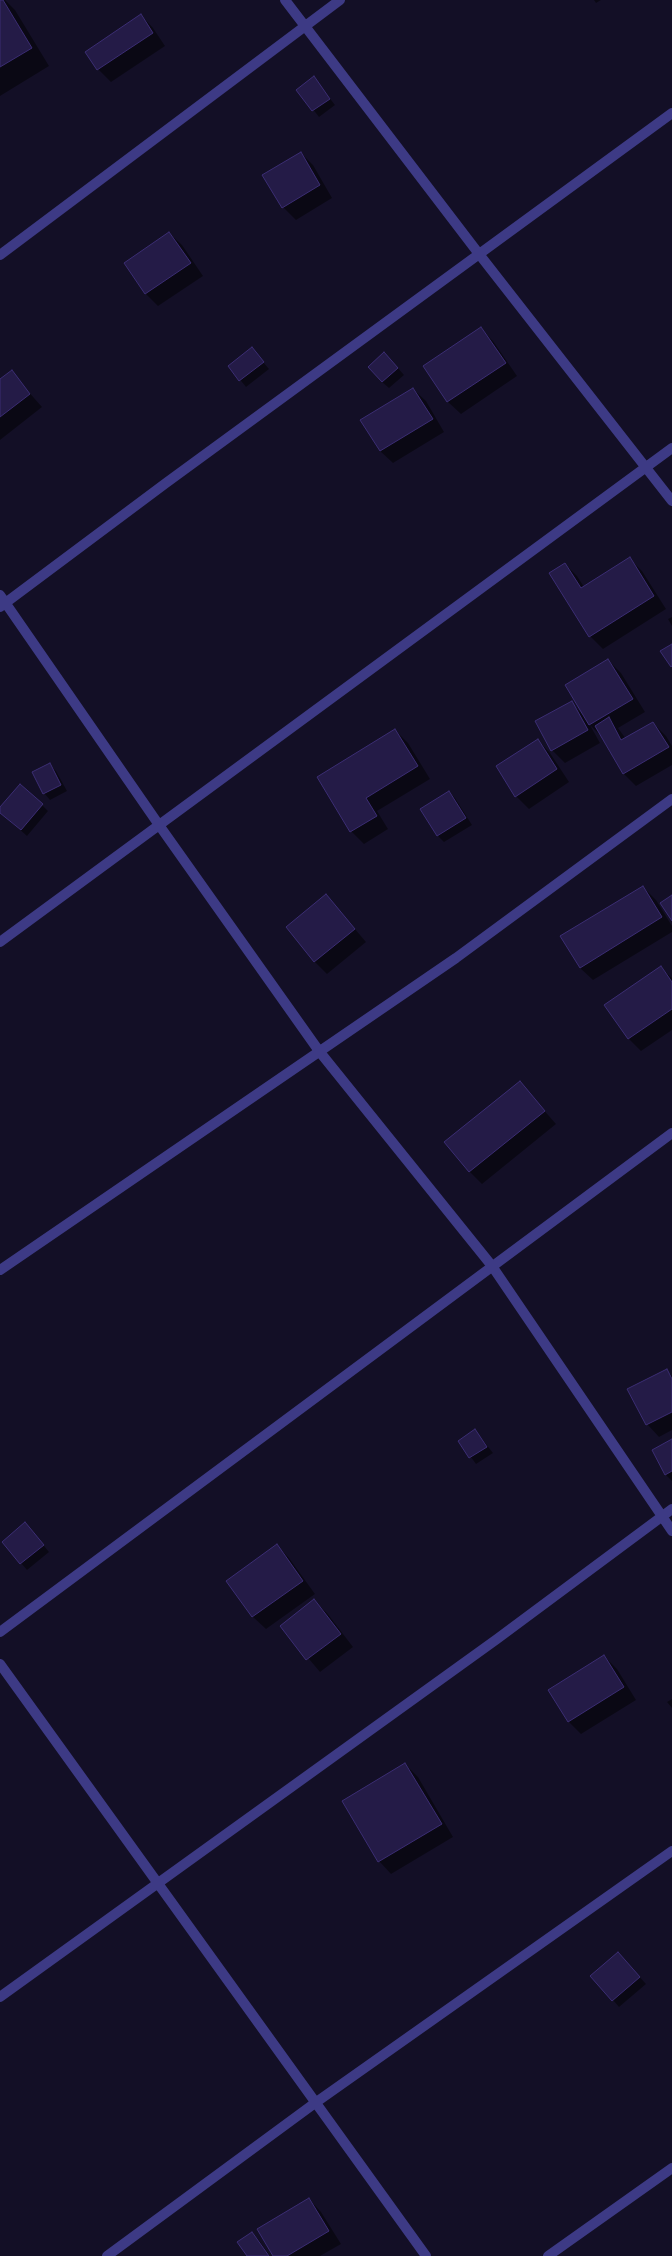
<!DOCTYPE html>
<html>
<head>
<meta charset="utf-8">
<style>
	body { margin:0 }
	canvas { display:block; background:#130f26 }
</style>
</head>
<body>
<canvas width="672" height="2256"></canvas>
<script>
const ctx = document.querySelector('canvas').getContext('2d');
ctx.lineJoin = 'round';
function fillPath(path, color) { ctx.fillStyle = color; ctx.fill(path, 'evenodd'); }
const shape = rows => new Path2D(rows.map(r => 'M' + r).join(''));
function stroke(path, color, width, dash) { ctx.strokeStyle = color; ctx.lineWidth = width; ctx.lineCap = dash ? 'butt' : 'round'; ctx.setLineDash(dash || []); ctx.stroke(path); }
fillPath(shape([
	[0,0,5,0,15,10,49,66,0,96],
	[594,0,601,0,596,3],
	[141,15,153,28,165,46,111,82,98,69,86,52],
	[314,78,335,105,319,117,298,90],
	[301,153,313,165,332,198,296,220,283,207],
	[169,233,182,245,203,276,158,306,146,294,125,264],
	[480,328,493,341,517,376,461,414,448,402,424,366],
	[252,349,269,369,246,387,229,366],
	[391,360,404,375,389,388,382,382],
	[11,372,42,407,0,440,0,380],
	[413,389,426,401,444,432,393,463,380,451,362,420],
	[629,558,642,571,666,609,603,649,590,636,565,564,577,576,584,587],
	[672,617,672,626,668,619],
	[608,660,621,673,645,712,618,728,626,739,653,723,666,736,672,746,672,765,636,786,623,773,602,737,590,725,600,743,565,763,552,750,571,702,582,714],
	[395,730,408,743,430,779,377,811,388,829,364,844,351,831],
	[538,740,550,753,569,782,529,809,516,796],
	[50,765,56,771,67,791,50,800,44,793],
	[449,792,455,798,472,825,444,842,438,836],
	[42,805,48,811,27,836,0,812,0,809],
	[643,887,656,900,672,926,672,932,593,980,580,968],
	[326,895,366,942,327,974,314,961],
	[661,968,672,978,672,1030,641,1051,629,1039,606,1005],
	[520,1083,556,1124,482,1184,469,1171],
	[667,1370,672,1376,672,1430,659,1437,647,1424],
	[475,1430,493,1453,476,1464,459,1441],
	[672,1440,672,1481,665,1474],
	[31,1530,49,1552,27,1570,3,1542],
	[277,1545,289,1558,315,1594,266,1629,253,1617,227,1581],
	[314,1601,327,1613,353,1647,320,1672,281,1626],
	[604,1656,617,1669,636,1700,581,1734,569,1722,549,1690],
	[672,1699,672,1708,667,1702],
	[405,1764,418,1777,453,1837,391,1874,379,1861],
	[618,1953,646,1984,619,2007,613,2000],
	[309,2199,321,2212,341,2244,320,2256,275,2256],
	[251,2233,258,2239,270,2256,249,2256]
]), '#0007');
const building = shape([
	[0,0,3,0,32,48,0,67,0,0],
	[141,14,153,33,97,70,85,52,141,14],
	[314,76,330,99,312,111,296,90,314,76],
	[301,152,320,185,282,208,262,175,301,152],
	[169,232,191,263,145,294,124,263,169,232],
	[481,327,506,363,447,402,423,366,481,327],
	[252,347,264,362,239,381,228,366,252,347],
	[384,352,398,368,382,382,368,367,384,352],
	[12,370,30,394,0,417,0,379,12,370],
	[413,388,433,419,380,451,360,420,413,388],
	[630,557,654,596,589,637,549,573,565,563,581,588,630,557],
	[672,644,672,666,671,667,660,651,672,644],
	[608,659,633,699,589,725,565,685,608,659],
	[572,701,588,730,551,751,535,721,572,701],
	[609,717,621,740,653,722,669,747,623,774,595,726,609,717],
	[395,729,418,766,366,798,377,816,350,832,317,777,395,729],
	[538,739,557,769,515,797,496,766,538,739],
	[50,763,61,785,43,794,32,772,50,763],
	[20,784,43,804,21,830,0,813,0,807,20,784],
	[449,791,466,818,437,836,420,809,449,791],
	[643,886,662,917,580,968,560,936,643,886],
	[326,894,355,929,314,962,286,927,326,894],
	[672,895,672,921,660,903,672,895],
	[661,966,672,982,672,1009,628,1039,604,1005,661,966],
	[520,1081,545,1111,469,1172,444,1142,520,1081],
	[667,1369,672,1379,672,1412,646,1425,627,1389,667,1369],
	[475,1429,487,1447,469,1458,458,1441,475,1429],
	[672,1439,672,1471,665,1475,652,1450,672,1439],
	[25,1522,44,1545,20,1564,2,1542,25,1522],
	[277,1544,303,1581,252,1617,226,1581,277,1544],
	[314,1599,341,1634,306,1660,280,1626,314,1599],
	[604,1655,624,1687,568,1722,548,1690,604,1655],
	[405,1763,442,1824,378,1862,342,1801,405,1763],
	[618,1952,640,1977,612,2001,590,1976,618,1952],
	[309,2198,329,2231,287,2256,273,2256,257,2229,309,2198],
	[252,2232,269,2256,247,2256,237,2242,252,2232]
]);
fillPath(building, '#241b47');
stroke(building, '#3b2d73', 1);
stroke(shape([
	[285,0,479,254,672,501],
	[0,255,340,0],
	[0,595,159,825,319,1051,492,1266,672,1531],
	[0,607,166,483,672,113],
	[0,942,672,448],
	[0,1270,456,958,672,799],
	[0,1632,672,1133],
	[0,1664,426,2256],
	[0,1997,497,1639,672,1509],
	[107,2256,315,2103,672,1851],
	[548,2256,672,2168]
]), '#3d3a85', 10);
</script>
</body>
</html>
